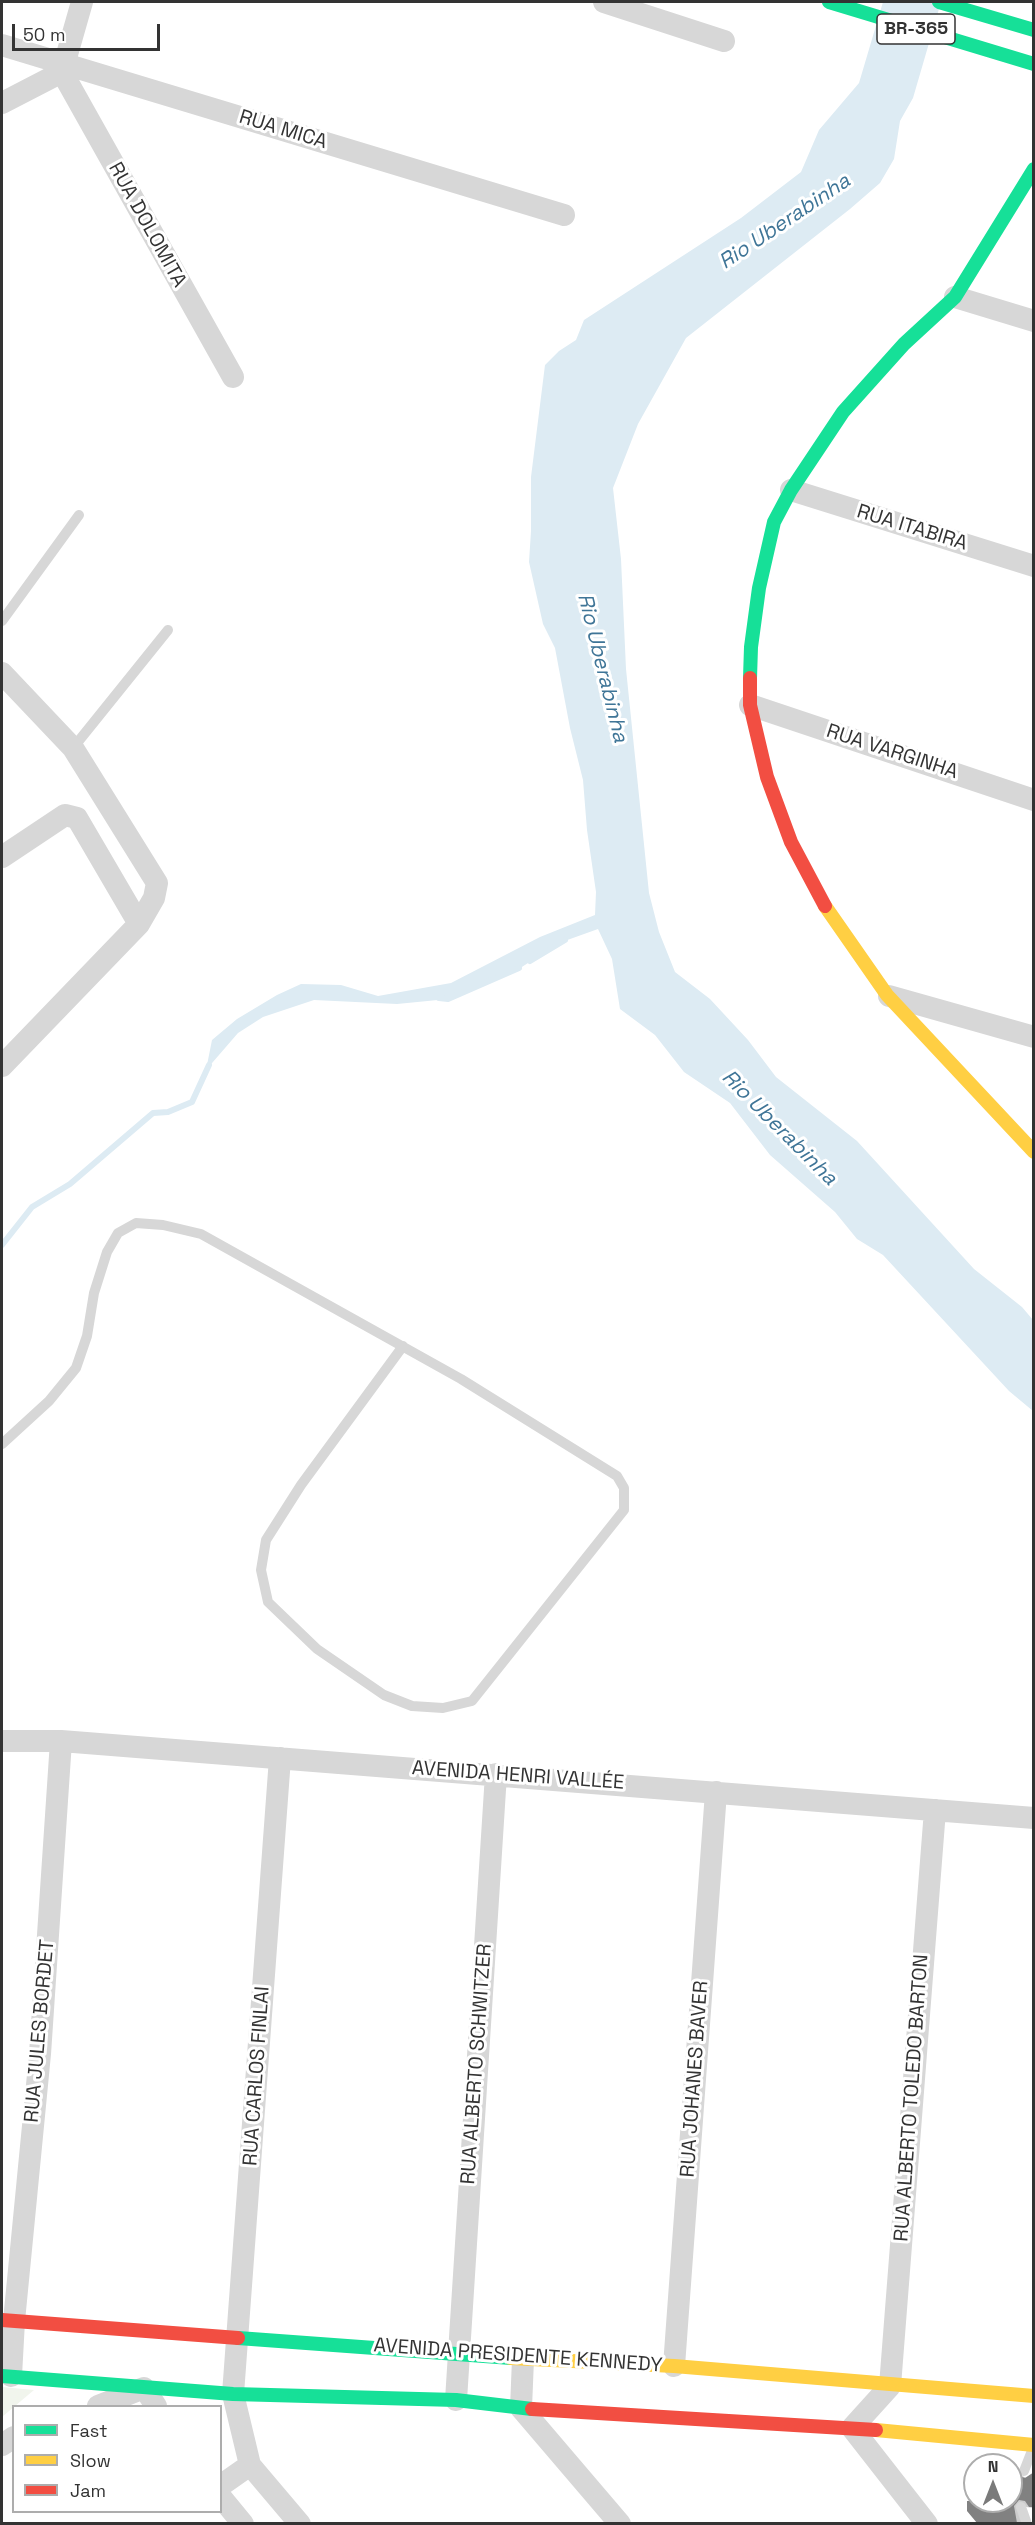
<!DOCTYPE html>
<html>
<head>
<meta charset="utf-8">
<style>
	body { margin:0 }
	#map { position:relative; width:1035px; height:2525px; overflow:hidden; background:#fff; font-family:"Space Grotesk",sans-serif }
	canvas { display:block }
	.frame { position:absolute; inset:0; border:3px solid #333; pointer-events:none }
	.legend { position:absolute; left:12px; top:2405px; width:210px; height:108px; box-sizing:border-box; background:#fff; border:2px solid #adadad; margin:0; padding:8px 10px; list-style:none; font-size:18px; color:#333 }
	.legend li { display:flex; align-items:center; gap:12px; height:30px }
	.legend b { width:30px; border:2px solid #adadad }
	.north { position:absolute; left:963px; top:2453px; width:60px; height:60px; box-sizing:border-box; background:#fff; border:2px solid #adadad; border-radius:50%; rotate:0deg; font-size:16px; font-weight:700; line-height:24px; text-align:center; color:#333 }
	.north::after { content:''; display:block; margin:auto; width:21px; height:27px; background:#7a7a7a; clip-path:polygon(50% 0,100% 100%,50% 72%,0 100%) }
	.scale { position:absolute; left:12px; top:24px; width:148px; height:27px; box-sizing:border-box; border:3px solid #333; border-top:0; padding-left:8px; font-size:18px; line-height:21px; white-space:nowrap; color:#333; -webkit-text-stroke:4px #fff; paint-order:stroke }
</style>
</head>
<body>
<div id="map">
<canvas width="1035" height="2525"></canvas>
<div class="frame"></div>
<ul class="legend">
<li><b style="height:8px;background:#16e098"></b>Fast</li>
<li><b style="height:8px;background:#ffcf43"></b>Slow</li>
<li><b style="height:8px;background:#f24e42"></b>Jam</li>
</ul>
<div class="north">N</div>
<div class="scale">50 m</div>
</div>
<script>
const ctx = document.querySelector('canvas').getContext('2d');
ctx.lineJoin = 'round';
function fillPath(path, color) { ctx.fillStyle = color; ctx.fill(path, 'evenodd'); }
const shape = rows => new Path2D(rows.map(r => 'M' + r).join(''));
function stroke(path, color, width, dash) { ctx.strokeStyle = color; ctx.lineWidth = width; ctx.lineCap = dash ? 'butt' : 'round'; ctx.setLineDash(dash || []); ctx.stroke(path); }
function label(font, color, halo, rows, align = 'center') {
  ctx.font = font + ' "Space Grotesk",sans-serif'; ctx.lineWidth = 6; ctx.setLineDash([]); ctx.textBaseline = 'middle'; ctx.strokeStyle = halo; ctx.fillStyle = color; for (const [text, x, y, turn = 0] of rows) {
    ctx.save(); ctx.translate(x, y); ctx.rotate((+turn || 0) * Math.PI / 180); ctx.textAlign = isNaN(turn) ? turn : align; if (halo) ctx.strokeText(text, 0, 0); ctx.fillText(text, 0, 0); ctx.restore();
  }
}
fillPath(shape([
	[2,2387,34,2390,2,2417]
]), '#f1f5ed');
fillPath(shape([
	[883,2,941,2,913,98,900,121,894,159,880,183,850,209,686,338,638,424,613,488,621,559,626,669,649,893,659,932,675,972,710,999,748,1040,776,1077,857,1141,974,1269,1022,1307,1033,1320,1033,1411,1009,1391,883,1255,857,1239,835,1212,770,1155,730,1103,684,1072,655,1035,620,1009,612,959,598,929,559,943,511,974,448,999,397,1004,314,1000,263,1017,238,1033,206,1070,212,1040,237,1019,277,995,301,984,341,985,378,996,451,983,540,937,595,915,596,892,587,830,583,780,570,728,555,648,543,624,529,562,531,531,531,477,545,365,559,351,576,340,584,320,741,218,801,172,819,130,859,83]
]), '#ddebf3');
fillPath(shape([
	[971,2468,975,2468,975,2501,1011,2501,1011,2472,1027,2478,1034,2474,1034,2508,1026,2507,1027,2524,979,2524,968,2511]
]), '#0003');
stroke(shape([
	[530,961,565,940],
	[439,998,448,999,519,968],
	[2,1245,32,1207,70,1184,153,1113,168,1112,192,1102,209,1065]
]), '#ddebf3', 6);
fillPath(shape([
	[1011,2470,1017,2471,1019,2476,1025,2478,1034,2472,1034,2507,1029,2507,1025,2501,1019,2500,1014,2506,1017,2523,977,2523,967,2511,967,2501,1011,2501]
]), '#818181');
stroke(shape([
	[2,621,79,515],
	[73,748,168,630],
	[2,1444,49,1401,76,1368,87,1336,94,1293,107,1252,118,1233,136,1223,163,1225,201,1234,461,1379,617,1476,624,1488,624,1510,472,1701,443,1708,412,1706,384,1695,317,1649,268,1602,261,1570,266,1540,301,1485,403,1346],
	[1024,2471,1033,2448],
	[1021,2507,1027,2524]
]), '#d7d7d7', 10);
stroke(shape([
	[604,2,724,41],
	[2,45,564,215],
	[62,72,233,377],
	[2,103,62,72,82,2],
	[955,297,1034,321],
	[791,490,1034,566],
	[2,673,73,748,157,883,154,898,139,924,2,1066],
	[750,705,1034,800],
	[2,857,65,815,77,818,139,924],
	[889,996,1034,1037],
	[2,1741,61,1741,1034,1818],
	[280,1758,233,2394,250,2465,300,2524],
	[523,2359,521,2408,620,2524],
	[674,2366,716,1792],
	[11,2376,14,2321,40,2054,61,1741],
	[456,2400,496,1774],
	[98,2406,144,2388,156,2406],
	[2,2445,14,2437],
	[220,2486,250,2465],
	[220,2496,243,2524],
	[927,2524,852,2428,890,2386,935,1810]
]), '#d7d7d7', 22);
stroke(shape([
	[829,2,1034,64],
	[939,2,1034,30],
	[750,678,751,647,759,588,774,522,791,490,843,412,904,344,955,297,1034,169],
	[238,2338,511,2358],
	[2,2376,233,2394,456,2400,532,2409]
]), '#16e098', 14);
stroke(shape([
	[825,906,887,995,1034,1152],
	[511,2358,674,2366,1034,2396],
	[876,2430,1034,2445]
]), '#ffcf43', 14);
stroke(shape([
	[750,678,750,705,767,777,791,842,825,906],
	[2,2320,238,2338],
	[532,2409,876,2430]
]), '#f24e42', 14);
for (const [x, y, w] of [
	[916,29,78]
]) { const box = new Path2D(); box.roundRect(x - w / 2, y - 15, w, 30, 4.5); ctx.fillStyle = '#fff'; ctx.fill(box); stroke(box, '#333', 1.5); }
label('bold 18px', '#333', null, [
	["BR-365",916,29]
]);
label('20px', '#333', '#fff', [
	["RUA MICA",283,130,17],
	["RUA DOLOMITA",147,225,61],
	["RUA ITABIRA",912,528,17],
	["RUA VARGINHA",892,752,18],
	["AVENIDA HENRI VALLÉE",518,1776,4],
	["RUA JULES BORDET",40,2031,-85],
	["RUA ALBERTO SCHWITZER",477,2064,-86],
	["RUA CARLOS FINLAI",257,2076,-86],
	["RUA JOHANES BAVER",695,2079,-86],
	["RUA ALBERTO TOLEDO BARTON",912,2098,-86],
	["AVENIDA PRESIDENTE KENNEDY",518,2356,4]
]);
label('italic 21px', '#3f7597', '#fff', [
	["Rio Uberabinha",785,222,-34],
	["Rio Uberabinha",602,668,76],
	["Rio Uberabinha",779,1128,45]
]);
</script>
</body>
</html>
